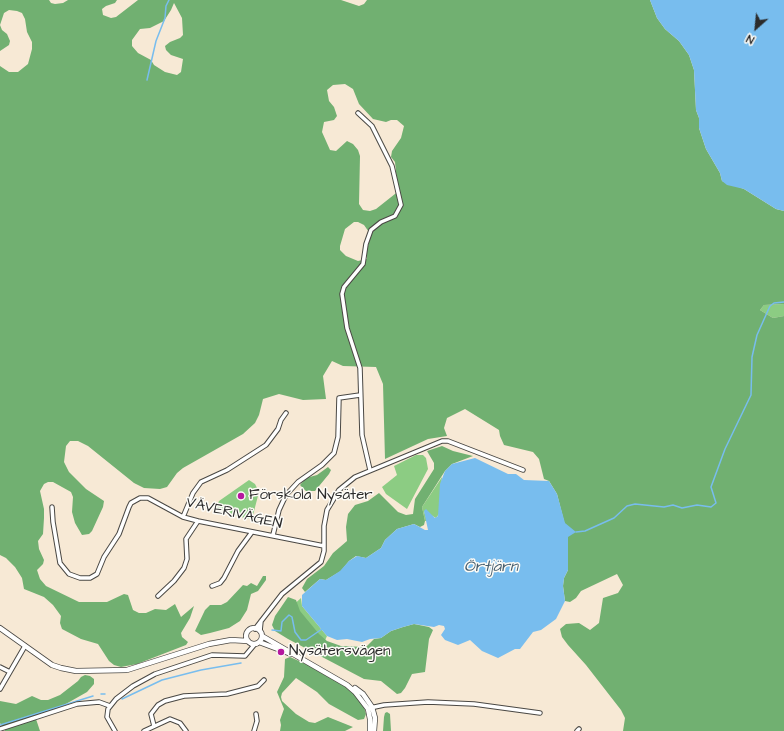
<!DOCTYPE html>
<html>
<head>
<meta charset="utf-8">
<style>
	body { margin:0 }
	#map { position:relative; width:784px; height:731px; overflow:hidden; background:#f7e9d5; font-family:"Architects Daughter",sans-serif }
	canvas { display:block }
	.north { position:absolute; left:736px; top:8px; width:40px; height:40px; -webkit-text-stroke:3px #fdfcf7; paint-order:stroke; rotate:207deg; font-size:11px; font-weight:700; line-height:16px; text-align:center; color:#2b2b2b }
	.north::after { content:''; display:block; margin:auto; width:14px; height:18px; background:#2b2b2b; clip-path:polygon(50% 0,100% 100%,50% 72%,0 100%) }
</style>
</head>
<body>
<div id="map">
<canvas width="784" height="731"></canvas>
<div class="north">N</div>
</div>
<script>
const ctx = document.querySelector('canvas').getContext('2d');
ctx.lineJoin = 'round';
function fillPath(path, color) { ctx.fillStyle = color; ctx.fill(path, 'evenodd'); }
const shape = rows => new Path2D(rows.map(r => 'M' + r).join(''));
function stroke(path, color, width, dash) { ctx.strokeStyle = color; ctx.lineWidth = width; ctx.lineCap = dash ? 'butt' : 'round'; ctx.setLineDash(dash || []); ctx.stroke(path); }
function label(font, color, halo, rows, align = 'center') {
  ctx.font = font + ' "Architects Daughter",sans-serif'; ctx.lineWidth = 3; ctx.setLineDash([]); ctx.textBaseline = 'middle'; ctx.strokeStyle = halo; ctx.fillStyle = color; for (const [text, x, y, turn = 0] of rows) {
    ctx.save(); ctx.translate(x, y); ctx.rotate((+turn || 0) * Math.PI / 180); ctx.textAlign = isNaN(turn) ? turn : align; if (halo) ctx.strokeText(text, 0, 0); ctx.fillText(text, 0, 0); ctx.restore();
  }
}
fillPath(shape([
	[784,304,784,316,773,318,760,310,764,305],
	[416,455,423,455,426,458,428,469,407,509,386,494,382,487,397,475,394,466],
	[442,477,439,514,436,518,424,511,427,521,425,521,422,507],
	[249,480,255,484,259,492,253,515,248,519,217,510,217,505,219,501],
	[301,598,302,606,327,636,323,645,278,619]
]), '#8ccc83');
fillPath(shape([
	[0,0,49,0,51,3,55,4,63,3,68,0,117,0,115,3,106,6,102,9,103,15,111,18,116,17,138,0,341,0,359,6,364,4,367,0,650,0,657,18,665,29,679,41,689,55,694,70,696,110,699,118,699,128,706,149,720,173,722,181,744,189,776,209,784,211,784,304,764,305,760,310,773,318,784,316,784,731,623,731,625,718,621,710,586,665,568,645,562,637,560,629,566,624,579,623,590,630,599,623,603,598,618,593,623,585,617,574,581,591,576,598,570,602,565,601,563,586,564,578,568,570,568,537,557,494,549,481,544,479,539,459,533,452,504,445,500,436,499,430,465,409,447,418,444,428,447,436,428,439,385,459,383,384,376,367,343,366,332,361,323,376,326,399,303,400,279,394,263,399,259,415,255,423,243,434,183,468,177,473,167,487,160,489,144,488,134,483,88,446,78,441,70,441,66,446,64,462,69,472,86,489,104,501,103,507,92,531,89,534,82,535,75,523,72,512,73,497,71,492,53,482,48,482,44,484,40,491,44,509,44,518,43,534,38,541,39,549,44,560,43,564,37,570,40,579,46,586,79,602,107,602,124,594,128,595,133,610,139,613,146,613,155,609,166,610,175,604,181,617,194,606,190,618,181,633,182,637,188,642,186,645,137,664,121,667,114,665,109,661,98,644,81,639,62,629,60,623,61,616,53,605,44,597,24,589,22,578,15,567,6,558,0,555,0,66,9,72,18,72,28,64,32,49,32,42,27,32,25,19,22,13,17,11,9,10,4,13,0,25,2,30,7,34,10,41,9,45,0,51],
	[174,3,182,18,183,35,180,38,170,42,165,46,166,50,171,55,183,59,181,72,177,75,165,72,154,65,151,60,138,53,132,46,132,40,140,29,150,28,164,21,171,10],
	[345,84,353,89,359,104,373,119,386,122,391,120,397,120,404,126,401,138,392,151,391,157,395,162,397,183,400,190,376,209,370,211,363,210,359,204,360,156,358,150,353,144,347,141,336,151,330,150,322,132,324,122,334,120,337,116,334,107,329,101,327,90,333,85],
	[354,222,358,222,364,225,371,235,367,250,367,259,358,261,346,256,340,250,340,246,345,229],
	[442,446,453,451,473,456,452,464,445,471,422,507,425,521,424,525,420,527,414,524,397,529,385,540,381,548,366,558,356,556,349,561,341,571,326,580,320,579,305,592,302,588,307,579,324,566,333,553,347,541,346,527,348,514,355,505,368,501,379,493,398,512,406,515,413,514,415,499,434,469,434,463,427,451],
	[328,467,331,470,329,474,315,491,306,491,300,485,306,478,317,475],
	[263,576,266,576,266,580,258,591,251,594,247,610,240,621,229,628,210,633,201,635,195,631,205,610,210,605,221,605,227,602,243,585,247,586,251,583,257,586],
	[288,597,296,600,300,611,319,634,327,641,341,646,366,647,374,639,381,638,391,631,403,627,414,624,429,627,433,630,429,639,425,672,412,674,405,688,401,693,397,694,381,681,364,679,288,639,275,631,272,625,275,616],
	[290,657,310,666,352,690,364,707,366,714,364,719,358,720,329,704,317,692,296,678,282,693,281,697,282,701,296,714,309,722,315,723,328,717,353,727,345,731,280,731,281,725,280,720,284,709,277,692,284,677,285,659],
	[85,675,90,676,94,679,94,684,87,692,57,709,35,716,40,731,5,731,0,723,0,701,16,704,32,696,41,700,48,700,60,695,78,681,81,677],
	[387,712,390,714,391,731,383,731,384,717,385,713]
]), '#71b071');
fillPath(shape([
	[650,0,784,0,784,211,776,209,744,189,727,185,722,181,720,173,706,149,699,128,699,118,696,110,694,70,689,55,679,41,665,29,657,18],
	[475,458,508,474,516,474,524,480,549,481,557,494,565,523,576,532,568,537,568,570,564,578,563,586,565,601,556,619,541,630,533,632,520,649,515,649,498,658,482,651,470,640,458,645,445,640,441,635,445,629,444,626,439,625,434,627,414,624,403,627,391,631,381,638,370,639,362,642,347,639,337,640,327,636,302,606,302,595,320,579,326,580,340,571,349,561,357,556,366,558,381,548,385,540,397,529,414,524,425,530,428,530,424,511,426,509,435,518,438,516,440,484,445,471,452,464]
]), '#78bdee');
stroke(shape([
	[147,80,156,41,165,18,166,6,169,0],
	[576,532,585,531,614,518,627,506,635,504,664,507,673,505,682,508,697,505,711,507,716,503,711,487,725,449,751,395,752,357,757,335,770,306,774,303,784,302],
	[272,630,281,631,282,622,289,615,292,617,295,632,301,640,306,640,322,629],
	[101,694,105,694],
	[122,699,162,680,201,670,241,663],
	[0,725,93,696]
]), '#78bdee', 1.5);
const minor = shape([
	[358,113,372,126,392,166,401,205,395,216,381,222,371,230,366,244,363,264,344,287,342,294,347,328,360,368,362,435,370,470],
	[52,507,53,522,60,563,69,574,80,578,90,578,97,574,104,557,119,534,129,507,131,503,140,498,148,498,183,517,198,521,324,546],
	[183,517,193,493,201,482,227,470,266,445,278,429,281,420,286,413],
	[273,535,279,510,286,495,298,482,322,465,334,453,338,437,339,398,360,395],
	[212,586,220,583,224,578,238,551,252,532],
	[158,596,174,581,184,568,187,559,186,539,198,521],
	[255,629,282,594,321,562,324,551,324,526,327,510,339,490,355,477,442,441,448,441,523,470],
	[260,631,261,621],
	[0,667,10,672],
	[0,689,25,646],
	[370,708,384,705,428,702,474,704,540,713],
	[154,726,151,714,158,705,165,701,184,696,227,694,258,686,264,680],
	[0,729,77,704,99,702,110,706],
	[115,731,107,717,108,709,116,699,133,686,155,674,212,655,245,656,255,644],
	[144,731,170,719,180,723,186,731],
	[254,731,257,721,256,714],
	[577,731,579,729]
]);
const tertiary = shape([
	[0,628,52,665,61,668,76,671,127,670,209,644,231,640,248,641],
	'246 636a8 8 0 1 1 16 0a8 8 0 1 1-16 0Z',
	[262,636,347,685,355,692,368,709,370,719,370,731],
	[259,642,291,654],
	[355,688,363,694,372,707,375,718,374,731]
]);
stroke(minor, '#4a4844', 5.5);
stroke(tertiary, '#4a4844', 6);
stroke(minor, '#fff', 3.5);
stroke(tertiary, '#fff', 4.5);
for (const [x, y, r, color] of [
	[241,496,4,"#b5179e"],
	[281,652,4,"#b5179e"]
]) { const dot = new Path2D(); dot.arc(x, y, r, 0, 2 * Math.PI); ctx.fillStyle = color; ctx.fill(dot); stroke(dot, '#fdfcf7', 1.5); }
label('15px', '#2b2b2b', '#fdfcf7', [
	["Förskola Nysäter",249,496],
	["Nysätersvägen",289,652]
], 'left');
label('15px', '#2b2b2b', '#fdfcf7', [
	["VÄVERIVÄGEN",234,514,13]
]);
label('italic 16px', '#465e6f', '#fdfcf7', [
	["Örtjärn",491,568]
]);
</script>
</body>
</html>
